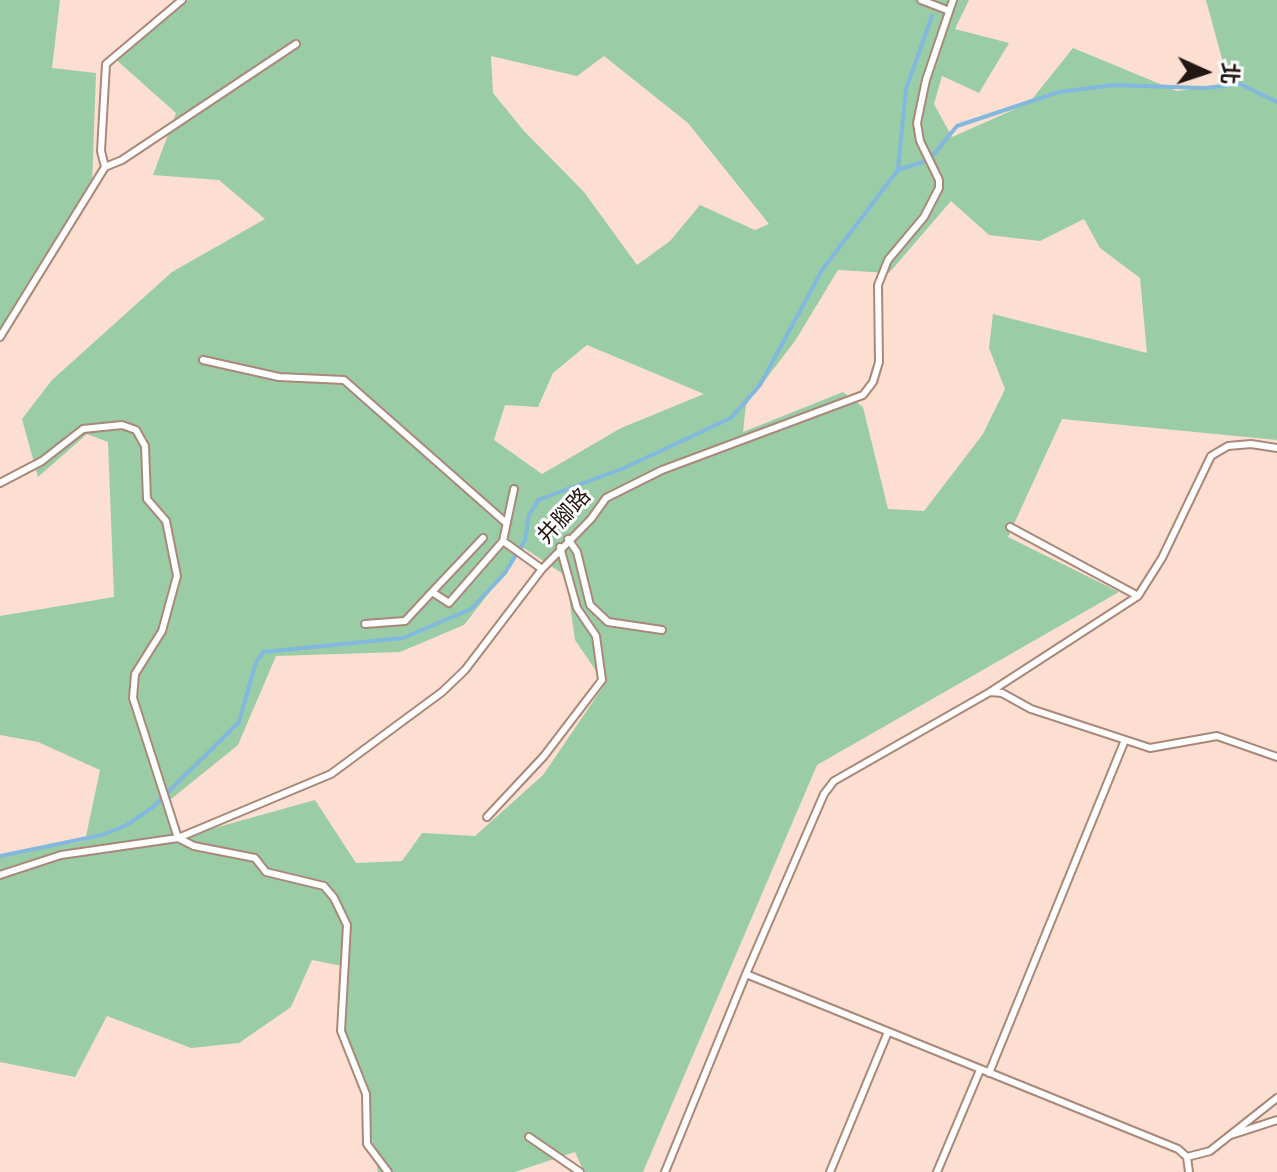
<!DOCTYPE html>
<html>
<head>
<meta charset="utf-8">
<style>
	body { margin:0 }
	#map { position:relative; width:1277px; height:1172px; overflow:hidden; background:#fcdfd1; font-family:Roboto,"Noto Sans TC",sans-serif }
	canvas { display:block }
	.north { position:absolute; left:1165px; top:32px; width:80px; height:80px; -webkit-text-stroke:6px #fff; paint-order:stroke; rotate:93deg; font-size:22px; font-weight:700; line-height:32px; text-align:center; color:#231711 }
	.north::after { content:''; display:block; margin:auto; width:28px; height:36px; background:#231711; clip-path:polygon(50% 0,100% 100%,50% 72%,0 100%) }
</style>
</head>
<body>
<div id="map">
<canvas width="1277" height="1172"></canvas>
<div class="north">北</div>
</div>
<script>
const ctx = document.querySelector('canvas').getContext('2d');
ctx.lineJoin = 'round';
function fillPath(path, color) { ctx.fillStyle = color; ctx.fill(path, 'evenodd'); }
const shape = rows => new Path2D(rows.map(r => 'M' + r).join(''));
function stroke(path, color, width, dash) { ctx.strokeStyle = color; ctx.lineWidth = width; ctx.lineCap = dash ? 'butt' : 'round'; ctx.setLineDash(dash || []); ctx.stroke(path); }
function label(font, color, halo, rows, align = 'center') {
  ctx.font = font + ' Roboto,"Noto Sans TC",sans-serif'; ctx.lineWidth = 6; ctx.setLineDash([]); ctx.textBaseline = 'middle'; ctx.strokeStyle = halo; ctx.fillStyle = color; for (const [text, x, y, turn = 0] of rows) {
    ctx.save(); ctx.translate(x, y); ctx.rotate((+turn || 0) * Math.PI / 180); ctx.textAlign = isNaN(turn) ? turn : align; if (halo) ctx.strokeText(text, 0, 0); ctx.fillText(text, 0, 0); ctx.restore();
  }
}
fillPath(shape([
	[0,0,60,0,52,68,96,73,92,185,23,306,0,336],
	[188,0,969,0,955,29,1009,43,979,93,942,76,934,104,952,137,1029,103,1073,48,1177,91,1218,85,1222,59,1206,0,1277,0,1277,440,1062,419,1008,537,1119,592,817,765,643,1172,584,1172,575,1152,515,1172,378,1172,364,1096,343,1043,342,966,312,960,291,1007,239,1043,191,1048,107,1016,75,1077,0,1062,0,855,85,841,100,770,38,742,0,735,0,616,114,597,108,442,87,434,38,477,22,419,52,380,172,272,265,219,219,180,153,175,176,113,113,57],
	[604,56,688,123,769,224,755,230,700,205,670,241,637,265,584,192,524,131,493,93,491,56,577,76],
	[951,201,989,235,1040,241,1084,219,1100,248,1140,278,1147,353,993,314,989,348,1005,389,983,434,924,511,888,509,863,407,843,392,743,432,746,405,795,341,838,270,889,273],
	[587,345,704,394,621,428,542,474,494,440,505,405,538,407,553,373],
	[524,548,566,576,575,640,605,684,543,775,475,836,422,833,402,861,356,863,315,800,175,839,165,804,238,745,276,656,400,652,464,625]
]), '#9acca5');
stroke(shape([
	[898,169,906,89,932,16],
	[0,856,102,835,127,825,153,807,239,722,256,662,263,652,403,638,471,609,505,573,525,540,529,515,538,500,624,468,731,418,760,385,822,270,898,170,929,160,957,126,1059,92,1113,85,1205,88,1240,84,1277,102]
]), '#83b8de', 4);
const service = shape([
	[921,0,947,10],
	[105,167,101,151,106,64,182,0],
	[0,337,105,167,122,160,296,44],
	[203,360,279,377,344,380,505,522],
	[0,483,42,461,83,429,122,425,136,430,145,446,147,499,166,521,177,576,162,631,135,674,133,698,178,838,194,846,255,858,266,872,324,886,334,898,347,925,341,1031,366,1094,367,1144,388,1172],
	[1010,527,1138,596],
	[483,538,432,592,449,603,503,541,514,489],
	[568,539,577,552,590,605,608,622,662,630],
	[503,541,542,569],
	[365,624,405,621,432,592],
	[990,692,1138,596,1162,558,1211,456,1228,446,1251,444,1277,448],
	[487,817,544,756,602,680,596,636,577,608,560,547],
	[0,875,61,855,178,838,331,774,442,692,465,670,542,569,591,519,606,498,662,470,863,395,873,382,879,362,878,285,888,260,924,217,939,188,939,180,920,141,917,123,926,80,953,0],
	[746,974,1178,1149,1187,1157,1189,1172],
	[989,1073,1125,740],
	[1231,1135,1277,1120],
	[529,1137,580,1172],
	[1187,1157,1210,1151,1277,1098],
	[665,1172,746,974,824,794,834,781,990,692,1002,693,1031,709,1150,748,1217,736,1277,757],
	[830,1172,888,1032],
	[937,1172,980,1070]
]);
stroke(service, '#aa8879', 10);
stroke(service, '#fff', 6);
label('22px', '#231711', '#fff', [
	["井腳路",565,517,-47]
]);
</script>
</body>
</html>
